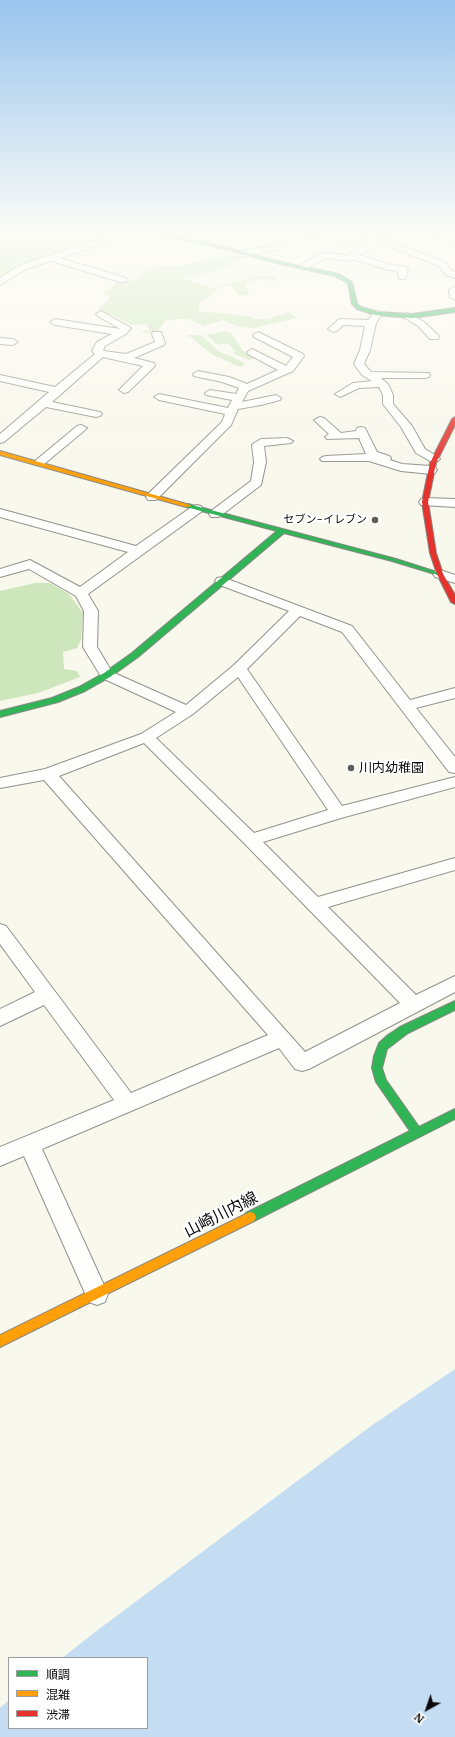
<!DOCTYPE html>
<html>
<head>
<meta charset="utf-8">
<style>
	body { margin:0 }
	#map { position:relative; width:455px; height:1737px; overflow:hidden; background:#f9f8ed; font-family:Merriweather,"Noto Sans JP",serif }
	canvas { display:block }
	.legend { position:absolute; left:8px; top:1657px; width:140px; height:72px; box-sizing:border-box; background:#fff; border:1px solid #9d9d9d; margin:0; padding:5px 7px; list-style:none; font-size:12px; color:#0a0a0a }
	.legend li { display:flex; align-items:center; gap:8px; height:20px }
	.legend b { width:20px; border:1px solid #9d9d9d }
	.north { position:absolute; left:407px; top:1689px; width:40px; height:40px; -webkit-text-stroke:3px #fff; paint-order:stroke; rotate:220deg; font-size:11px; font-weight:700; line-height:16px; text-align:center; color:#0a0a0a }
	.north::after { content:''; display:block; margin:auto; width:14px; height:18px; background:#0a0a0a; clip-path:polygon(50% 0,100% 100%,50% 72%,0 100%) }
</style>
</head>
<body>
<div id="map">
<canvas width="455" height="1737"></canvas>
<ul class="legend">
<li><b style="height:5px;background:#30b455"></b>順調</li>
<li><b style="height:5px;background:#ff9f0a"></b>混雑</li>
<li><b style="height:5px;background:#e5322d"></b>渋滞</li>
</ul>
<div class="north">N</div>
</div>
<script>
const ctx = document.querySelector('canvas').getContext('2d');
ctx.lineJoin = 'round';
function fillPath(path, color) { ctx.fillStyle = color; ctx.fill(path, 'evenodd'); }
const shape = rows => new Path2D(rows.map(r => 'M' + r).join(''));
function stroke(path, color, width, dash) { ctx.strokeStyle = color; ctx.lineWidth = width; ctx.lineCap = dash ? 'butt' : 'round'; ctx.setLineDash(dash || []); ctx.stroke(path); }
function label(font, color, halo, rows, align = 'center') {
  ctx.font = font + ' Merriweather,"Noto Sans JP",serif'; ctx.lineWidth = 4; ctx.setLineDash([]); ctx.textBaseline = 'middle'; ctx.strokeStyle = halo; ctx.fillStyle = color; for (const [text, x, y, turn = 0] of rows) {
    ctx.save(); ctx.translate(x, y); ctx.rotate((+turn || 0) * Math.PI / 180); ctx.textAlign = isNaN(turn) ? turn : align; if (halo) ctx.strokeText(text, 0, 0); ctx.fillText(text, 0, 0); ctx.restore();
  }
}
fillPath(shape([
	[0,233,121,233,16,267,0,277],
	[237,254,247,257,221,270,181,278,212,288,255,276,270,276,275,277,276,280,272,281,261,279,250,281,245,286,250,295,238,295,231,285,219,287,214,293,200,302,198,311,248,316,255,319,268,319,289,312,297,318,254,328,236,326,223,320,204,326,189,319,177,319,165,321,157,332,145,333,141,331,150,330,146,324,131,325,113,315,97,311,110,297,103,294,117,282,130,282,142,276,140,273,157,266,173,267],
	[226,331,231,333,243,351,256,357,250,360,234,354,235,351,227,343,218,345,207,335],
	[188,335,201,335,221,353,231,356,246,364,240,367,213,355],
	[35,583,50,583,69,594,83,613,81,640,77,648,63,652,64,669,77,671,80,677,38,693,0,701,0,591]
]), '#cee6bb');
fillPath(shape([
	[455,1369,455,1737,0,1737,0,1708,9,1700,9,1728,147,1728,147,1658,62,1658,99,1629,371,1426]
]), '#c4ddf3');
const street = shape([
	[118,233,130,233,129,235,60,258,126,278,128,280,126,282,120,282,51,261,24,270,0,285,0,278,18,266,118,233],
	[291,233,382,238,445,262,452,271,455,272,455,278,446,275,439,266,380,243,359,255,392,265,406,267,408,269,405,279,399,279,398,271,388,270,352,259,348,261,325,258,306,269,303,270,298,267,321,253,347,255,369,242,309,239,298,235,277,250,245,256,241,253,245,250,271,246,291,233],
	[426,233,438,233,455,236,455,242,439,239,427,235,426,233],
	[454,287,455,287,455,300,450,297,449,290,454,287],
	[101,311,131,328,126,334,105,346,103,350,104,351,126,354,155,342,152,334,153,332,161,332,165,343,164,345,134,358,154,363,155,365,154,367,128,392,124,393,119,390,143,366,103,357,52,402,100,412,102,414,100,416,96,417,46,407,4,442,0,443,0,434,49,392,0,381,0,375,55,387,95,354,92,351,97,342,112,334,55,325,50,322,55,319,120,329,98,316,96,314,101,311],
	[377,311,382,314,376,323,370,350,364,364,371,372,429,373,430,375,429,377,425,378,381,378,388,384,393,395,393,404,412,426,425,449,438,457,440,459,438,461,430,461,416,453,401,427,383,404,383,395,379,387,359,388,340,397,335,394,353,383,372,381,362,375,354,364,360,350,365,326,343,325,337,331,333,332,328,329,338,320,341,319,368,320,374,312,377,311],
	[408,313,424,322,438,335,439,337,438,339,430,339,418,326,405,318,403,316,405,314,408,313],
	[258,332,303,354,304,356,293,371,248,391,242,402,276,395,281,398,280,400,261,405,238,409,231,425,156,500,148,500,146,497,148,494,222,422,225,414,159,400,154,397,159,394,228,408,232,400,206,395,205,393,210,390,236,394,239,388,222,382,194,376,193,374,198,371,229,377,247,384,278,370,248,354,247,352,252,349,286,366,293,357,254,337,253,335,258,332],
	[0,338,13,339,18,342,13,345,0,344,0,338],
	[320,417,324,418,341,433,356,431,357,428,361,427,365,428,377,452,389,456,391,458,390,460,402,464,431,466,435,467,437,470,435,473,431,474,401,471,369,461,322,461,320,459,322,457,326,456,366,454,359,438,327,439,325,437,329,434,314,420,320,417],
	[81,425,87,428,85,430,43,465,35,465,33,463,35,461,77,426,81,425],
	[287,438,293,441,291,443,264,446,266,462,261,485,219,517,211,517,209,514,211,511,251,481,254,462,252,445,254,443,261,439,287,438],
	[425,498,455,499,455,507,421,505,419,502,421,499,425,498],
	[197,505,201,506,203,509,201,512,88,594,98,611,97,647,112,672,186,705,234,665,289,611,217,584,215,581,217,578,222,577,352,626,410,700,455,688,455,698,416,708,455,757,455,773,449,772,342,632,300,616,247,669,342,806,455,777,455,787,341,818,263,842,318,897,455,858,455,870,328,907,416,995,455,976,455,992,309,1069,302,1071,295,1069,279,1048,42,1149,108,1294,105,1302,97,1305,89,1302,24,1156,0,1166,0,1147,114,1100,44,1005,0,1026,0,1009,35,992,0,944,0,924,6,926,131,1093,268,1035,44,780,0,788,0,778,45,769,141,734,176,712,102,678,83,647,84,611,76,596,29,569,0,577,0,569,30,560,80,587,128,552,0,517,0,509,136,546,193,506,197,505],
	[238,677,328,810,254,833,156,738,193,714,238,677],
	[144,743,245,844,400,1003,305,1052,59,776,144,743],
	[440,570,455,575,455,583,435,577,433,574,435,571,440,570]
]);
const fast = shape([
	[147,233,155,233,209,243,281,262,339,274,352,282,357,304,361,307,378,312,412,314,455,308,455,312,412,318,375,315,357,309,352,304,348,283,335,276,280,264,209,245,149,234,147,233],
	[188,504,396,559,443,574,440,576,438,575,392,561,284,533,138,657,110,677,85,691,58,702,0,717,0,711,52,698,79,687,104,673,132,653,277,531,186,507,186,505,188,504],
	[455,1001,455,1010,408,1033,387,1049,382,1068,386,1080,419,1127,455,1109,455,1119,254,1221,250,1222,246,1221,244,1217,246,1213,410,1131,376,1082,372,1068,374,1056,379,1043,388,1035,400,1027,455,1001]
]);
const slow = shape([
	[0,451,190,505,191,506,186,507,0,455,0,451],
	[250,1212,254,1213,256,1217,254,1221,0,1347,0,1335,250,1212]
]);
const jam = shape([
	[455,417,455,425,436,463,428,502,436,553,443,574,455,595,455,604,451,602,437,574,430,553,422,502,430,463,452,419,455,417]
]);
stroke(street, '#92918c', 2);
stroke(fast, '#888883', 2);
stroke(slow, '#888883', 2);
stroke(jam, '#888883', 2);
fillPath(street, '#fefefc');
fillPath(fast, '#30b455');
fillPath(slow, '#ff9f0a');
fillPath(jam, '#e5322d');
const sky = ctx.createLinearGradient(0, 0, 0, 476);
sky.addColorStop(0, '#99c4ec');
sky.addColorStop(0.49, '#fcfcf7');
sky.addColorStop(1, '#fcfcf700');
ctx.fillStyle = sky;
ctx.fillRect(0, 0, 455, 476);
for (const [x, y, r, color] of [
	[375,520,4,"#5e5d59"],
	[351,768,4,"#5e5d59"]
]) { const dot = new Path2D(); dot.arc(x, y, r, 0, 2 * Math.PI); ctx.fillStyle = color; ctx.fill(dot); stroke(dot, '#fff', 1.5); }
label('11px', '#0a0a0a', '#fff', [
	["セブン-イレブン",367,520]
], 'right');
label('13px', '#0a0a0a', '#fff', [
	["川内幼稚園",359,768]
], 'left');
label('16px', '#0a0a0a', '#fff', [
	["山崎川内線",221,1215,-27]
]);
</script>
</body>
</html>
